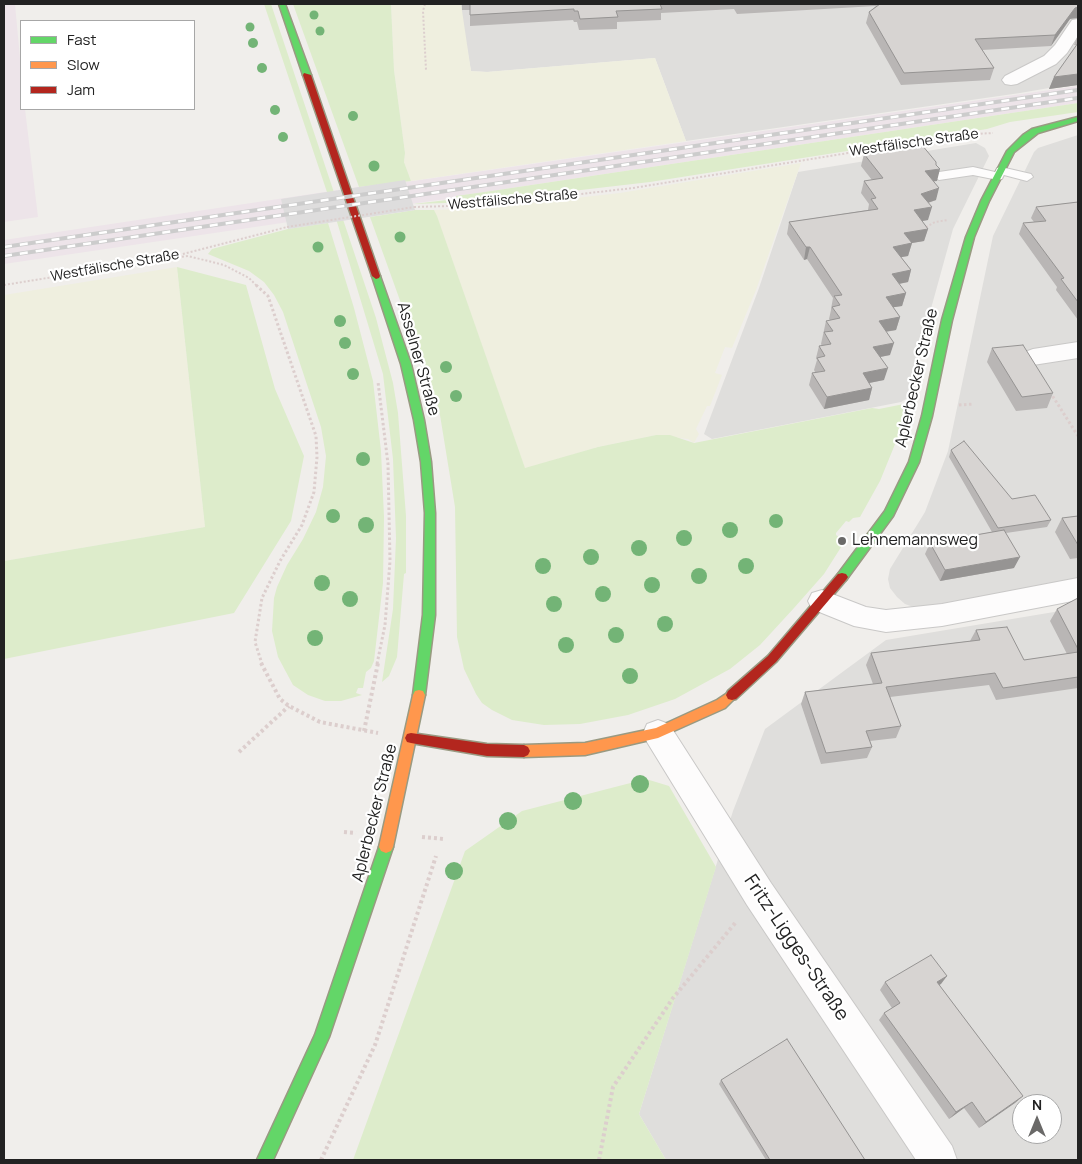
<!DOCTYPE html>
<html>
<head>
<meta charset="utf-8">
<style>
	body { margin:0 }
	#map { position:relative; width:1082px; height:1164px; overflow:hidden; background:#f0eeeb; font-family:Manrope,sans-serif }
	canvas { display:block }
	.frame { position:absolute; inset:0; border:5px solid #222; pointer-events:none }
	.legend { position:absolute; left:20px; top:20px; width:175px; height:90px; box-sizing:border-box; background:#fff; border:1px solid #a7a7a7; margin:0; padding:6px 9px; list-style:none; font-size:15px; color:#222 }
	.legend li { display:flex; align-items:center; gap:10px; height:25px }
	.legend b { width:25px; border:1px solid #a7a7a7 }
	.north { position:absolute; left:1012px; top:1094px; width:50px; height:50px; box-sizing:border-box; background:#fff; border:1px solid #a7a7a7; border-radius:50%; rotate:0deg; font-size:14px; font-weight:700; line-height:20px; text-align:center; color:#222 }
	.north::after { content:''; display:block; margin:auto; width:18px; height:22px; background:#6a6968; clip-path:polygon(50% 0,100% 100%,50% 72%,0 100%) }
</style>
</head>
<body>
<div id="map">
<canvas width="1082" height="1164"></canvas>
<div class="frame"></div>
<ul class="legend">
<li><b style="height:6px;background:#63d668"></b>Fast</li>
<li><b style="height:6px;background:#ff974d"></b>Slow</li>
<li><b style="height:6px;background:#b3261e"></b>Jam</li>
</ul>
<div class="north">N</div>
</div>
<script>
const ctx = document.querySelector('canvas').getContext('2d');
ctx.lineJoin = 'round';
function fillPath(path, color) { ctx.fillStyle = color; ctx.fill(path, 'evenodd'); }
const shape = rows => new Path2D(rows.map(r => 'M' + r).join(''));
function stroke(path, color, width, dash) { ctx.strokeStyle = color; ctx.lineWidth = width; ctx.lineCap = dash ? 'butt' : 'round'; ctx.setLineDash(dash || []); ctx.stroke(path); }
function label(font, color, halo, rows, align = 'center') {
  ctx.font = font + ' Manrope,sans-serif'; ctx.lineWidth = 4.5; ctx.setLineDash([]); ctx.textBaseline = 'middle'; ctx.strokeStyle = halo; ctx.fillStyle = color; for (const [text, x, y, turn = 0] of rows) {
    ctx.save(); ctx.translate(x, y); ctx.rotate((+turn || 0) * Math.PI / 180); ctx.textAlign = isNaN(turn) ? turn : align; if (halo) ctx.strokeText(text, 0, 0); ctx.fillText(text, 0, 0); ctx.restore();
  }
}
fillPath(shape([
	[459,4,1078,4,1078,83,1020,93,686,141,655,58,487,72,471,71],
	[1078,135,1078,583,916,608,905,604,897,597,890,588,888,579,890,569,925,512,948,451,993,236,1034,152,1038,148],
	[976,143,985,148,989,156,953,229,906,399,901,402,712,439,704,434,759,288,798,172],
	[1078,608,1078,1160,666,1160,639,1114,733,811,765,729,886,640],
	[1022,1104,1052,1104,1052,1134,1022,1134]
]), '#dfdedc');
fillPath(shape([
	[4,4,15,4,21,69,21,109,25,109,38,217,4,222],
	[1078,86,1078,103,498,190,456,196,457,199,438,200,4,264,4,240,405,180,406,182]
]), '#ede4e9');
fillPath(shape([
	[391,4,461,4,471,71,487,72,655,58,686,141,411,181,404,162,405,153,394,70],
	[801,163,756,290,732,348,725,347,715,373,722,375,710,406,707,406,696,429,699,434,694,443,688,439,656,435,598,447,525,469,434,210,486,208,620,193],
	[177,267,205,527,4,561,4,295]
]), '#efefdf');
fillPath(shape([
	[264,4,271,4,376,318,393,383,398,413,406,516,406,573,404,574,397,657,389,676,382,682,393,609,396,538,393,459,383,374,337,222],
	[293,4,391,4,394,70,405,153,404,162,411,181,359,187],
	[1078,103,1078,112,1010,122,987,129,650,182,477,202,413,204,456,199,456,196,498,190],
	[415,210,434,210,437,216,525,468,598,447,656,435,670,435,694,443,872,408,879,409,904,404,902,427,880,481,860,517,853,518,849,522,846,521,836,533,836,535,845,541,824,574,794,608,760,645,730,669,675,699,628,715,580,724,544,725,512,720,492,710,482,703,476,694,464,669,457,637,455,507,439,409,370,217],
	[328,223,354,308,373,381,381,451,384,517,383,583,374,661,371,668,366,672,363,688,358,688,356,693,362,695,341,701,325,701,308,695,293,685,278,657,272,631,274,598,277,587,287,565,303,539,316,512,323,487,326,456,321,427,283,312,274,295,264,282,249,271,208,254,212,249,288,229],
	[177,267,246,285,275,389,304,456,291,521,234,613,4,659,4,561,205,527],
	[646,779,669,786,716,867,639,1114,666,1160,353,1160,465,851,522,811]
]), '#ddeccb');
fillPath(shape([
	[405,180,415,210,288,229,281,199]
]), '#dedddd');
const lane = shape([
	[973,167,995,172,997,168,1001,167,1031,174,1033,177,1027,181,1004,175,1002,179,998,180,973,175,939,180,933,176,939,172,973,167]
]);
const street = shape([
	[1078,19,1078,36,1067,53,1056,64,1017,84,1011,85,1005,84,1002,80,1005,76,1044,56,1055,45,1072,20,1078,19],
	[1078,342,1078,358,1033,365,1025,362,1021,357,1025,352,1033,349,1078,342],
	[1078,578,1078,600,942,626,886,632,854,626,812,609,808,601,812,593,822,590,866,607,886,610,942,604,1078,578],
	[658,720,669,724,771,883,952,1146,957,1160,916,1160,747,905,647,742,643,733,647,724,658,720]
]);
const fast = shape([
	[279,4,285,4,311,75,310,77,303,75,279,4],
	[1078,117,1078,121,1038,133,1014,152,989,201,974,237,952,320,932,416,919,462,893,516,846,580,838,580,836,577,838,574,885,511,909,462,922,416,942,320,966,237,981,201,1007,151,1023,135,1032,129,1078,117],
	[376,273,380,276,411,364,424,420,431,462,435,513,435,615,425,695,423,699,419,700,415,699,413,695,423,615,425,513,421,462,414,420,401,364,372,276,376,273],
	[386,841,391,843,393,847,329,1037,273,1160,257,1160,315,1035,379,847,381,843,386,841]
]);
const slow = shape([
	[419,690,423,691,425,695,393,847,391,851,386,853,381,851,379,847,413,695,415,691,419,690],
	[732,690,736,691,738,695,725,708,658,738,585,755,524,757,520,755,518,751,520,747,524,745,585,743,656,728,717,700,732,690]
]);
const jam = shape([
	[304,73,311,75,380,276,379,278,376,279,372,276,303,75,304,73],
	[842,573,846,574,848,577,846,580,776,662,736,699,732,700,728,699,726,695,728,691,768,656,838,574,842,573],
	[411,733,487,744,524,745,528,747,530,751,528,755,524,757,487,756,411,743,407,742,405,738,407,734,411,733]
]);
stroke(lane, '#c9c8c7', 2);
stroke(street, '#c9c8c7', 2);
stroke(fast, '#999a82', 3);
stroke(slow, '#999a82', 3);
stroke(jam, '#999a82', 3);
stroke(shape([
	[425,4,423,11,426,70],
	[414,207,485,205,633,188,959,135,993,133],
	[926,227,935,222,948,220],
	[179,255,287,227],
	[170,258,188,256,224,265,249,278,257,286],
	[4,285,171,258]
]), '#dccecd', 2, [2, 2]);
stroke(shape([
	[256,285,268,296,316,436,317,457,314,492,302,525,280,561,262,598,255,642,262,664],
	[1050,392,1078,436],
	[959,405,974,404],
	[377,664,385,625,390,561,388,464,378,382]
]), '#dccecd', 3, [2.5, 2.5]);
stroke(shape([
	[261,663,280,699,289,706,320,722,378,733],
	[364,731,378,663],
	[239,752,289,706],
	[344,832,356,833],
	[422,837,444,839],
	[321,1160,375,1045,436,856],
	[599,1160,613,1087,673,998,736,922]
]), '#dccecd', 4, [3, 3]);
fillPath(lane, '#fdfcfc');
fillPath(street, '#fdfcfc');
fillPath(fast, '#63d668');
fillPath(slow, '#ff974d');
fillPath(jam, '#b3261e');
const rail = shape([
	[4,247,1078,90],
	[4,256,1078,98]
]);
stroke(rail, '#ccc', 4);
stroke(rail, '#fff', 2.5, [8]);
stroke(shape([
	[287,227,414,207]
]), '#dccecd', 2, [2, 2]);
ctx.fillStyle = '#73b476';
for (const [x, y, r] of [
	[314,15,4.5],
	[250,27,4.5],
	[320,31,4.5],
	[253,43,5],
	[262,68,5],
	[275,110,5],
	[353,116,5],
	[283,137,5],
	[374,166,5.5],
	[400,237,5.5],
	[318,247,5.5],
	[340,321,6],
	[345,343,6],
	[446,367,6],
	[353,374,6],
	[456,396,6],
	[363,459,7],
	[333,516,7],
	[776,521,7],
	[366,525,8],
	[730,530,8],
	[684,538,8],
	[639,548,8],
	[591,557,8],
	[543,566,8],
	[746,566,8],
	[699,576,8],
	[322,583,8],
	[652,585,8],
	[603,594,8],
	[350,599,8],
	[554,604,8],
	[665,624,8],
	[616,635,8],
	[315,638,8],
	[566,645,8],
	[630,676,8],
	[640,784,9],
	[573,801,9],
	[508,821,9],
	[454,871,9]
]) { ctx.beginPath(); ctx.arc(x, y, r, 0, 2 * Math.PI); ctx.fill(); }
fillPath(shape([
	[462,4,1078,4,1070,19,1051,46,982,50,994,68,990,80,901,85,866,23,869,12,876,6,737,14,734,9,661,13,661,20,617,22,617,29,579,30,577,22,574,22,573,20,470,26,470,10,462,10],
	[1078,35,1078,85,1049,89,1054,77,1077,45,1074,45],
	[864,154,936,165,937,181,934,181,936,200,928,203,928,220,922,221,928,229,924,241,912,243,908,256,901,257,911,270,908,282,899,284,906,293,902,306,893,307,900,317,896,330,886,332,890,355,880,357,884,380,869,383,872,388,869,400,824,409,809,385,812,373,815,372,814,370,817,360,816,358,819,346,822,346,821,344,826,321,830,320,829,319,831,310,831,309,833,298,807,259,804,260,787,234,789,222,868,210,869,204,861,193,864,181,872,180,861,166],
	[1078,202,1078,320,1056,290,1057,287,1019,234,1023,223,1034,222,1031,218,1036,207],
	[992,348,1053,393,1047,408,1016,411,987,362],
	[951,450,1012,499,1051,520,1047,527,1006,533,1014,568,940,581,925,554,930,543,992,532,949,457],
	[1078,516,1078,558,1070,559,1055,532,1062,518],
	[1078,599,1078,688,996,700,989,685,890,697,901,726,896,738,870,741,872,747,867,758,821,764,801,704,805,692,873,684,866,665,871,653,970,641,976,630,1024,660,1067,654,1050,621,1057,609],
	[947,976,939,985,1023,1096,979,1128,964,1108,949,1119,879,1020,884,1013,892,1008,880,990,885,982],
	[721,1080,865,1160,766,1160,719,1084]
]), '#b9b6b5');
fillPath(shape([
	[1078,7,1078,18,1070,19,1051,46,1055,35,1075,8],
	[1078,74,1078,85,1049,89,1054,77],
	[940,169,937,181,922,183,925,171],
	[939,188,936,200,918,206,921,194],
	[932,207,928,220,910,223,914,210],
	[928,229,924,241,900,245,904,233],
	[912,243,908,256,890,259,893,247],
	[806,247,810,247,807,259,804,260],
	[911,270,908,282,888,286,892,274],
	[906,293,902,306,882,309,886,297],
	[900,317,896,330,876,333,879,321],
	[894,343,890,355,870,359,873,347],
	[888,368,884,380,859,385,863,373],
	[872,388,869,400,824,409,827,397],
	[1020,557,1014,568,940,581,945,570],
	[947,976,941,984,930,990,937,982],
	[1023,1096,1015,1103,979,1128,986,1122],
	[972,1102,964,1108,949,1119,956,1112]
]), '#969493');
const building = shape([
	[470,4,660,4,662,9,616,11,618,17,580,19,578,11,574,11,574,9,470,15,470,4],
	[880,4,1078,4,1078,7,1075,8,1055,35,975,39,994,68,904,73,869,12,880,4],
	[1078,43,1078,74,1054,77,1078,43],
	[922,145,936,162,936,165,940,169,925,171,939,188,921,194,932,207,914,210,928,229,904,233,912,243,893,247,911,270,892,274,906,293,886,297,900,317,879,321,894,343,873,347,888,368,863,373,872,388,827,397,812,373,825,371,817,358,825,356,819,346,831,344,824,332,833,331,826,321,840,318,832,307,840,305,834,296,842,295,810,247,806,247,789,222,878,209,871,199,876,198,864,181,883,178,864,154,922,145],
	[1078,202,1078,302,1061,279,1064,278,1023,223,1046,221,1036,207,1078,202],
	[1023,345,1053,393,1022,397,992,348,1023,345],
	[964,441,1012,499,1035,495,1051,520,998,528,951,450,964,441],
	[1078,516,1078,545,1062,518,1078,516],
	[1004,530,1020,557,945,570,930,543,1004,530],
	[1078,598,1078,649,1057,609,1078,598],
	[1007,627,1024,660,1078,652,1078,677,1003,688,995,673,886,687,901,726,866,731,872,747,826,753,805,692,882,683,871,653,980,640,976,630,1007,627],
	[931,955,947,976,937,982,1023,1096,986,1122,972,1102,956,1112,884,1013,900,1003,885,982,931,955],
	[787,1039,865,1160,770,1160,721,1080,787,1039]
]);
fillPath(building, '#d7d4d2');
stroke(building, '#969493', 1);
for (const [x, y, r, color] of [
	[842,541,5,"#6a6968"]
]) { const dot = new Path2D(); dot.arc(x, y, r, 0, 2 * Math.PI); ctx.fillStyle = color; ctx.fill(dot); stroke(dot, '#fff', 2); }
label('14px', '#222', '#fff', [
	["Westfälische Straße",914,143,-8],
	["Westfälische Straße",513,200,-5],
	["Westfälische Straße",115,266,-10]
]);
label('16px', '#222', '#fff', [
	["Asselner Straße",418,359,74],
	["Aplerbecker Straße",917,378,-77],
	["Aplerbecker Straße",375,813,-76]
]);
label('16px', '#222', '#fff', [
	["Lehnemannsweg",852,541]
], 'left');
label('19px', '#222', '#fff', [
	["Fritz-Ligges-Straße",796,948,56]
]);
</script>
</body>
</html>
